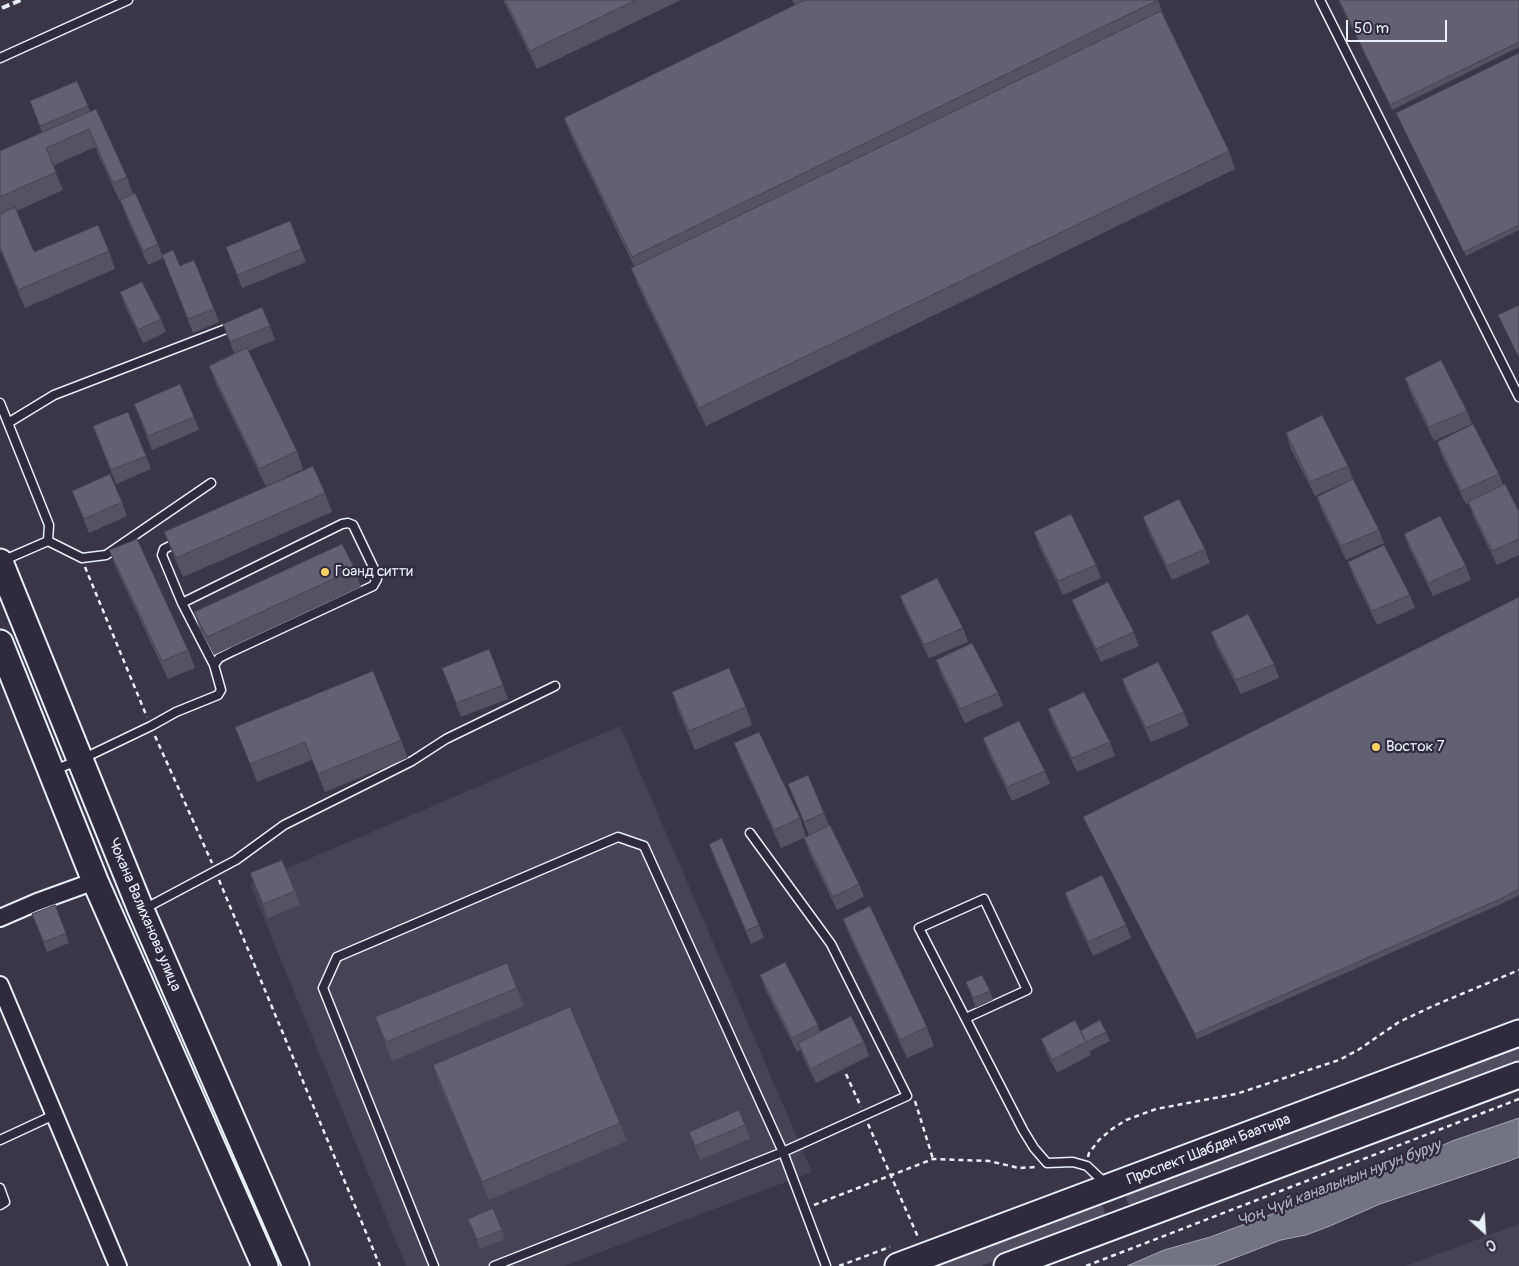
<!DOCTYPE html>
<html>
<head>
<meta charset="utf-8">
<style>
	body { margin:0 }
	#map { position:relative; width:1519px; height:1266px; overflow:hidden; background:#3a3648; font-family:Pangolin,sans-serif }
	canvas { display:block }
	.north { position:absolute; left:1459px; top:1206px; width:50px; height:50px; -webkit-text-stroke:4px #2f2a3d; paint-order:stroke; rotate:154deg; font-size:14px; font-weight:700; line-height:20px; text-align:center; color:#e8f1f8 }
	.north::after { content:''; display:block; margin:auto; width:18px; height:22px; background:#e8f1f8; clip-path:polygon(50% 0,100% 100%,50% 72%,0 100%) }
	.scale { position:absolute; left:1346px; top:20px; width:101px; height:22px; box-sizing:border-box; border:2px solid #e8f1f8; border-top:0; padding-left:6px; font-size:15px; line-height:18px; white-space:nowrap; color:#e8f1f8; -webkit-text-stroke:4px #2f2a3d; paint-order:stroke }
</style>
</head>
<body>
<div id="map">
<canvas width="1519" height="1266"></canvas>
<div class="north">С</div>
<div class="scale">50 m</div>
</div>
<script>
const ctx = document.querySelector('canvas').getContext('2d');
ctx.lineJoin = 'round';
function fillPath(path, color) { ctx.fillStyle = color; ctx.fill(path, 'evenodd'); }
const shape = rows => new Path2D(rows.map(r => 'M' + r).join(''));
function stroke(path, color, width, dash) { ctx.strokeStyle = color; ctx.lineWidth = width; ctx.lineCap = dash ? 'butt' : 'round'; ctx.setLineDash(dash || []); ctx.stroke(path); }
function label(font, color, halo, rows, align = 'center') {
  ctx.font = font + ' Pangolin,sans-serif'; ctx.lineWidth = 4.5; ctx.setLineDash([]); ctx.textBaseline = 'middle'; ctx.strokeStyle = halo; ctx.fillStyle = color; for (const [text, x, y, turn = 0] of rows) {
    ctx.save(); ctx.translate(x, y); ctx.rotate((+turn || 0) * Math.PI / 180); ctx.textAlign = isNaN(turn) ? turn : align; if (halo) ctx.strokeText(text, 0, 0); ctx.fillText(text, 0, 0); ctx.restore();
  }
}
fillPath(shape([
	[620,726,812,1172,564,1266,406,1266,250,884],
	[1519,1224,1519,1266,1406,1266]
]), '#464354');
fillPath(shape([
	[1519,1042,1519,1065,1132,1207,1128,1203,1126,1199,1128,1193,1131,1190],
	[1097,1202,1102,1204,1105,1214,1098,1222,981,1266,923,1266]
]), '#504e5f');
const water = shape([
	[1519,1118,1519,1157,1509,1161,1380,1204,1330,1226,1306,1235,1281,1240,1214,1266,1127,1266,1164,1250,1210,1237,1372,1177,1452,1141,1519,1118]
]);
fillPath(water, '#737482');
stroke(water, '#a2a6b1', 1);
const lane = shape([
	[1320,0,1519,397],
	[0,58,128,0],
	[0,403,49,525,48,541,2,561],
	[8,423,54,395,231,327],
	[48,541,82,558,106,555,211,483],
	[182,603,342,524,348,523,353,525,376,573,377,579,373,586,233,651,219,658,214,665],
	[54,770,80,760,151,726,176,712,218,695,221,690,214,665,182,603,162,555,164,549,178,542],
	[144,909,236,860,284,825,412,761,446,739,555,686],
	[966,1018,1027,990,984,899,919,928,1023,1130,1034,1148,1047,1163,1073,1162,1087,1166,1106,1184],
	[0,1140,54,1115],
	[0,1188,5,1202,0,1205],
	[434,1266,323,988,337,957,618,837,644,846,783,1152,826,1266],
	[494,1266,783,1152,907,1096,831,944,750,833]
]);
const street = shape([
	[0,918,37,902,95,881],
	[0,985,118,1266]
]);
const primary = shape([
	[0,562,141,910,296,1266],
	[0,643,95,881,265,1266],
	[898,1266,1519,1033],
	[1007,1266,1519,1075]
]);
stroke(lane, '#e8f1f8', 11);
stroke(street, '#e8f1f8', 20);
stroke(primary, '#e8f1f8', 29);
stroke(shape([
	[85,567,147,717],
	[155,736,212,863],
	[219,880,380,1266],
	[846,1074,861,1107],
	[915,1101,933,1159],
	[868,1124,918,1237],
	[1088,1157,1089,1153,1099,1140,1112,1129,1126,1120,1156,1109,1236,1094,1339,1060,1358,1050,1399,1022,1433,1006,1519,970],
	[814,1205,933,1159,989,1161,1019,1168,1036,1167],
	[839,1266,890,1247],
	[1086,1266,1519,1099]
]), '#e8f1f8', 2.5, [5, 4]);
stroke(lane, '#2f2a3d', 8);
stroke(street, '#2f2a3d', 16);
stroke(primary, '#2f2a3d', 25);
stroke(shape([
	[2,8,21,0]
]), '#e8f1f8', 4, [8, 4]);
fillPath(shape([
	[503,0,681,0,537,69],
	[792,0,1158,0,1165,19,1229,151,1235,169,706,426,638,286,631,268,634,266,571,136,564,118,795,5],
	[1338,0,1519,0,1519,47,1392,110],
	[1519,53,1519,230,1466,256,1396,113],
	[77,81,90,111,127,177,133,194,158,244,163,258,148,265,125,214,121,201,120,202,95,147,53,166,63,190,17,211,34,252,109,251,115,269,25,308,0,250,0,151,42,132,30,101],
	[226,247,301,249,306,262,242,288],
	[162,255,180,266,214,309,219,322,193,333],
	[120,292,161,319,166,332,143,343,125,306],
	[223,324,270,326,275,340,248,351,297,451,303,469,266,487,216,384,209,366,234,353],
	[1405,378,1467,411,1472,424,1434,441,1410,392],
	[134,404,194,417,199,430,152,450],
	[93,426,146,456,151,469,116,484],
	[1286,433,1348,466,1353,479,1315,496,1290,447],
	[1437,442,1499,474,1503,485,1519,512,1519,555,1497,565,1473,516,1469,503,1466,504,1442,456],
	[72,491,122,502,127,516,89,533],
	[325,493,332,512,183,577,171,550,164,532],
	[1317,497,1379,530,1384,543,1346,560,1322,511],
	[1143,517,1205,549,1210,563,1172,580,1148,531],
	[1034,532,1096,565,1101,578,1063,595,1039,546],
	[1404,534,1466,566,1471,580,1433,596,1409,548],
	[109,550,188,650,195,668,168,679,116,568],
	[1348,562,1410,595,1415,608,1377,625,1353,576],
	[355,569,361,587,214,655,200,630,194,612],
	[900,596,963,628,968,642,929,658,905,609],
	[1519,597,1519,895,1501,904,1197,1039,1083,817],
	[1072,600,1134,632,1139,646,1101,662,1077,613],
	[1211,632,1274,664,1279,678,1241,694,1216,645],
	[936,660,998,693,1003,706,965,723,941,674],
	[442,668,503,685,508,699,461,717],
	[1122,679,1184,712,1189,726,1151,742,1127,693],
	[672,692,746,707,752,725,695,750,678,710],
	[1048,709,1110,742,1115,756,1077,772,1053,723],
	[235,727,401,740,408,758,325,792,312,760,257,782],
	[983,738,1045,771,1050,784,1012,801,988,752],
	[734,743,800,818,806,837,781,848,741,761],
	[788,784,824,813,829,826,859,884,864,897,837,910,809,852,804,838,809,835],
	[709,844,759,925,764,938,751,944,714,858],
	[250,873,295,891,300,905,268,918],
	[1065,893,1126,925,1131,938,1093,956,1070,907],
	[55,905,69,943,47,952,32,914],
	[843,919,927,1027,934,1046,907,1058,850,937],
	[760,975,818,1025,820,1032,864,1042,869,1056,816,1083,803,1057,801,1050,797,1052,765,989],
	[966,982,990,991,993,1000,976,1008],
	[517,988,524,1006,392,1061,375,1017],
	[1080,1031,1106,1032,1110,1041,1090,1051,1091,1055,1057,1073,1046,1052,1041,1039],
	[433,1065,620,1123,627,1141,489,1200,439,1083],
	[745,1125,750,1139,700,1160,689,1132],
	[468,1219,502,1230,505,1239,480,1249]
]), '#555361');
const building = shape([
	[505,0,636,0,530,51,505,0],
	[805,0,1158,0,632,257,564,118,805,0],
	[1339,0,1519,0,1519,42,1390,105,1339,0],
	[1161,11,1229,151,699,408,631,268,1161,11],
	[1519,53,1519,225,1464,252,1396,113,1519,53],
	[77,81,88,106,40,126,30,101,77,81],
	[96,109,127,177,113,183,89,129,46,148,56,172,0,197,0,151,96,109],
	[135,193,158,244,143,251,120,200,135,193],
	[15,207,34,252,98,225,109,251,18,290,0,247,0,214,15,207],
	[290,221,301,249,237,275,226,247,290,221],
	[173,250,180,266,194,260,214,309,188,319,162,255,173,250],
	[142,282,161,319,138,330,120,292,142,282],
	[1519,305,1519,358,1498,315,1519,305],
	[262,307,270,326,230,342,223,324,262,307],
	[247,348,297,451,259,469,209,366,247,348],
	[1441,360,1467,411,1429,427,1405,378,1441,360],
	[180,384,194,417,148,436,134,404,180,384],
	[128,412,146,456,111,470,93,426,128,412],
	[1322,415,1348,466,1310,482,1286,433,1322,415],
	[1473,424,1499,474,1461,491,1437,442,1473,424],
	[313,466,325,493,176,558,164,532,313,466],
	[110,474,122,502,84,519,72,491,110,474],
	[1353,479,1379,530,1341,546,1317,497,1353,479],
	[1505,484,1519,512,1519,539,1492,551,1468,502,1505,484],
	[1179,499,1205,549,1167,566,1143,517,1179,499],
	[1071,514,1096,565,1058,581,1034,532,1071,514],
	[1440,516,1466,566,1428,583,1404,534,1440,516],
	[137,539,188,650,162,661,109,550,137,539],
	[342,544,355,569,207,637,194,612,342,544],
	[1384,545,1410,595,1372,611,1348,562,1384,545],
	[937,578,963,628,924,645,900,596,937,578],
	[1108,582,1134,632,1096,649,1072,600,1108,582],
	[1519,597,1519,889,1500,899,1195,1034,1083,817,1519,597],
	[1248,614,1274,664,1236,680,1211,632,1248,614],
	[972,643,998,693,960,709,936,660,972,643],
	[489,649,503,685,456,703,442,668,489,649],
	[1158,662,1184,712,1146,728,1122,679,1158,662],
	[729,668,746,707,689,731,672,692,729,668],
	[373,671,401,740,318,774,305,742,250,764,235,727,373,671],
	[1084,692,1110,742,1072,758,1048,709,1084,692],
	[1019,721,1045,771,1007,787,983,738,1019,721],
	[759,732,800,818,774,830,734,743,759,732],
	[808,775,824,813,804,822,788,784,808,775],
	[830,825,859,884,833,897,804,838,830,825],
	[722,838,759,925,746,931,709,844,722,838],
	[282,860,295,891,263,904,250,873,282,860],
	[1102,875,1126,925,1088,942,1065,893,1102,875],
	[55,905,66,933,44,942,32,914,55,905],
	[870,906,927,1027,900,1040,843,919,870,906],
	[785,962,818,1025,792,1038,760,975,785,962],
	[507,963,517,988,386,1042,375,1017,507,963],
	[982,975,990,991,973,998,966,982,982,975],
	[570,1007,620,1123,482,1182,433,1065,570,1007],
	[851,1016,864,1042,811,1069,798,1043,851,1016],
	[1075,1020,1086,1042,1052,1060,1041,1039,1075,1020],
	[1100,1020,1106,1032,1086,1042,1080,1031,1100,1020],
	[739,1110,745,1125,695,1146,689,1132,739,1110],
	[493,1208,502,1230,477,1240,468,1219,493,1208]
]);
fillPath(building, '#636171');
stroke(building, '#45444f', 1);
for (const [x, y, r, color] of [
	[325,572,5,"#ffd166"],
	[1376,747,5,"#ffd166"]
]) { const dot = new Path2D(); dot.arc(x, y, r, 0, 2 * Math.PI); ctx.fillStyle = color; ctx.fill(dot); stroke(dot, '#2f2a3d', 2); }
label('15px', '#e8f1f8', '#2f2a3d', [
	["Гоанд ситти",335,572],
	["Восток 7",1386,747]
], 'left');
label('15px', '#e8f1f8', '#2f2a3d', [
	["Чокана Валиханова улица",144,915,67],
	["Проспект Шабдан Баатыра",1209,1150,-21]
]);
label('italic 16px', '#aeb2bd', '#2f2a3d', [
	["Чоң Чүй каналынын нугун буруу",1339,1184,-21]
]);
</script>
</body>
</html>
